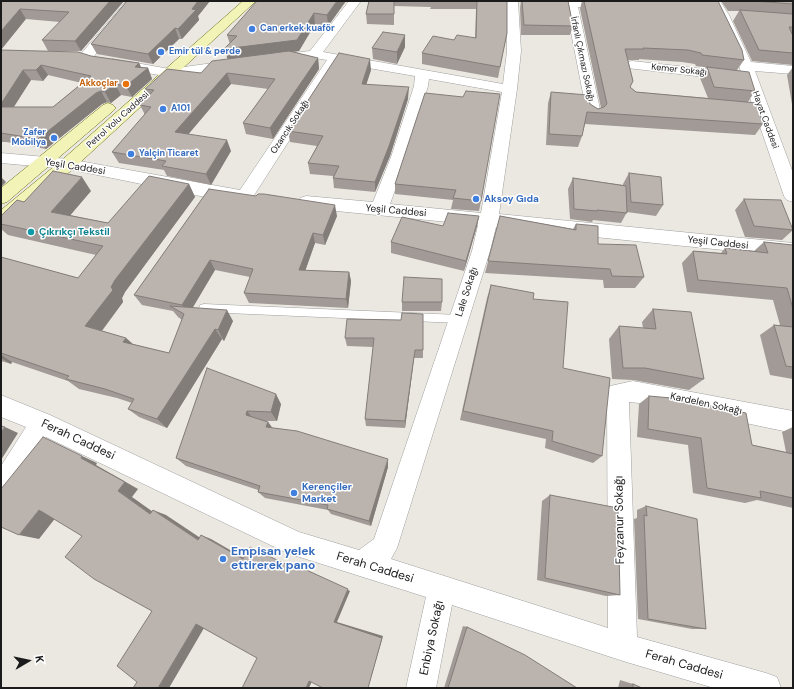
<!DOCTYPE html>
<html>
<head>
<meta charset="utf-8">
<style>
	body { margin:0 }
	#map { position:relative; width:794px; height:689px; overflow:hidden; background:#ebe8e1; font-family:"DM Sans",sans-serif }
	canvas { display:block }
	.frame { position:absolute; inset:0; border:2px solid #1b1b1b; pointer-events:none }
	.north { position:absolute; left:8px; top:641px; width:40px; height:40px; -webkit-text-stroke:3px #fff; paint-order:stroke; rotate:81deg; font-size:11px; font-weight:700; line-height:16px; text-align:center; color:#1b1b1b }
	.north::after { content:''; display:block; margin:auto; width:14px; height:18px; background:#1b1b1b; clip-path:polygon(50% 0,100% 100%,50% 72%,0 100%) }
</style>
</head>
<body>
<div id="map">
<canvas width="794" height="689"></canvas>
<div class="frame"></div>
<div class="north">K</div>
</div>
<script>
const ctx = document.querySelector('canvas').getContext('2d');
ctx.lineJoin = 'round';
const shape = rows => new Path2D(rows.map(r => 'M' + r).join(''));
function stroke(path, color, width, dash) { ctx.strokeStyle = color; ctx.lineWidth = width; ctx.lineCap = dash ? 'butt' : 'round'; ctx.setLineDash(dash || []); ctx.stroke(path); }
function fillPath(path, color) { ctx.fillStyle = color; ctx.fill(path, 'evenodd'); }
function label(font, color, halo, rows, align = 'center') {
  ctx.font = font + ' "DM Sans",sans-serif'; ctx.lineWidth = 3; ctx.setLineDash([]); ctx.textBaseline = 'middle'; ctx.strokeStyle = halo; ctx.fillStyle = color; for (const [text, x, y, turn = 0] of rows) {
    ctx.save(); ctx.translate(x, y); ctx.rotate((+turn || 0) * Math.PI / 180); ctx.textAlign = isNaN(turn) ? turn : align; if (halo) ctx.strokeText(text, 0, 0); ctx.fillText(text, 0, 0); ctx.restore();
  }
}
const lane = shape([
	[204,304,459,315,463,316,464,319,463,322,459,323,204,312,200,311,199,308,200,305,204,304]
]);
const street = shape([
	[126,1,138,1,91,60,81,60,79,57,81,54,126,1],
	[349,1,361,1,323,52,503,84,507,51,506,1,518,1,521,51,517,89,499,214,793,243,793,257,496,227,490,251,397,548,391,559,608,628,607,393,610,386,633,381,793,411,793,433,660,405,629,402,637,637,766,673,777,677,781,688,714,688,623,661,452,605,436,688,406,688,426,597,287,553,46,437,10,497,1,500,1,466,26,427,1,417,1,395,50,415,299,532,359,550,374,539,472,251,478,225,306,208,300,206,297,202,300,198,306,196,373,202,391,157,414,86,415,76,339,63,251,200,245,202,210,198,68,169,1,163,1,153,68,159,240,190,327,60,314,58,277,63,272,62,270,59,272,56,277,55,310,51,349,1],
	[429,79,502,92,481,213,390,204,407,157,428,86,429,79],
	[536,1,612,1,616,4,610,8,578,7,601,114,599,117,594,119,589,117,587,114,566,7,541,7,537,6,535,3,536,1],
	[708,1,720,1,729,15,751,62,793,66,793,74,755,71,793,173,793,202,787,200,784,196,739,66,717,15,708,1],
	[113,59,170,69,234,60,239,61,241,64,239,67,234,68,170,77,108,66,106,63,108,60,113,59],
	[632,61,731,72,736,73,738,76,736,79,731,80,627,68,625,65,627,62,632,61]
]);
const secondary = shape([
	[243,1,256,1,74,168,8,225,1,227,1,210,62,160,243,1],
	[108,103,113,105,116,108,113,111,7,202,1,204,1,188,103,105,108,103]
]);
stroke(lane, '#9f9f9f', 1);
stroke(street, '#9f9f9f', 1);
stroke(secondary, '#60670d', 1);
fillPath(lane, '#fff');
fillPath(street, '#fff');
fillPath(secondary, '#f2f3b7');
fillPath(shape([
	[1,1,124,1,81,51,48,51,42,40,60,22,26,19],
	[127,1,210,1,198,16,199,20,182,39,179,39,153,64,97,54,91,44],
	[346,1,328,26,315,24,299,51,292,52,318,58,319,69,273,139,246,134,243,123,268,89,231,84,188,134,231,151,211,185,167,176,164,170,119,163,112,152,145,115,140,105,149,96,145,89,201,73,228,59,230,44,227,35],
	[369,1,507,1,507,33,498,78,422,64,422,53,454,40,475,38,476,9,430,9,431,7,394,6,394,25,367,24,366,14],
	[521,1,568,1,573,26,570,35,521,35,520,8],
	[582,1,718,1,744,60,737,70,755,91,748,102,763,124,755,135,585,124,582,136,578,147,546,145,548,103,551,92,590,104,598,109,601,108,580,9],
	[639,59,682,62,695,64,696,66,707,68,700,78,708,98,636,92,630,87,633,81,628,60,639,60],
	[721,1,793,1,793,65,752,61,733,21,739,11,728,11],
	[405,47,397,64,373,59,372,48],
	[1,50,91,56,139,63,141,67,148,68,152,79,132,97,121,95,111,103,107,102,102,104,46,149,6,142,1,142],
	[48,75,82,83,53,107,14,107,31,80,43,81],
	[793,67,793,110,787,75],
	[371,70,366,84,408,99,390,156,375,192,334,188,333,178,333,176,310,174,308,163,317,146,290,142,288,131],
	[425,93,481,201,479,211,451,209,453,200,395,194,395,184],
	[629,173,663,205,656,216,627,212,621,223,593,220,592,222,570,219,568,189,573,178,623,185,623,184],
	[189,184,195,197,125,292,122,298,123,302,102,331,126,338,133,344,169,353,182,320,178,317,173,311,142,305,134,295,209,189,337,216,325,245,315,243,305,271,349,272,351,281,348,308,249,303,244,293,250,277,215,270,192,308,233,321,224,341,222,339,167,428,139,417,128,409,132,403,117,398,79,389,68,381,12,362,11,364,1,361,1,257,78,278,96,255,8,235,1,229,1,216,24,202,91,191,70,215,108,223],
	[744,199,793,230,782,240,745,237,735,210],
	[479,216,477,226,464,271,391,253,391,242],
	[500,216,573,229,576,224,598,244,644,277,635,288,604,288,603,280,485,273],
	[764,242,793,245,793,379,770,375,760,335,774,325,780,325,773,300,687,292,682,263,693,251,721,253,725,248,754,251],
	[491,285,563,368,602,456,593,463,545,448,546,439,460,420,487,298],
	[402,302,442,302,441,311,402,311],
	[653,309,704,379,689,390,633,380,612,379,609,339,619,326,643,328,642,322],
	[401,320,423,350,423,358,414,358,405,428,366,426,365,419,373,347,347,346,345,338],
	[207,368,281,404,277,421,265,421,268,422,272,428,388,467,371,526,331,514,328,510,265,498,258,492,258,490,186,466,176,458],
	[649,396,752,445,786,452,782,432,793,427,793,508,757,500,745,503,693,493,688,445,637,437,639,404],
	[550,495,620,595,606,596,537,580,542,501],
	[646,506,706,629,692,629,638,619,634,519,637,518,637,510],
	[463,626,467,627,577,688,444,688],
	[620,680,633,684,642,688,618,688]
]), '#a19a96');
fillPath(shape([
	[110,1,124,1,81,51,75,41],
	[198,1,210,1,198,16,199,20,182,39,178,29,192,9],
	[337,1,346,1,328,26,327,15],
	[20,9,26,19,1,50,1,31],
	[314,13,315,24,299,51,228,60,224,49],
	[175,28,179,39,153,64,148,54],
	[405,35,405,47,397,64,397,52],
	[318,58,319,69,273,139,270,128],
	[370,59,371,70,363,95,362,84],
	[139,63,143,72,148,68,152,79,132,97,126,86,135,67],
	[41,65,48,75,43,81,36,70],
	[23,70,31,80,7,117,1,110,1,104],
	[227,73,231,84,181,143,175,132],
	[115,84,121,95,111,103,105,92],
	[409,87,408,99,390,156,375,192,375,182],
	[101,91,107,102,102,104,46,149,38,139,96,93],
	[227,140,231,151,211,185,206,174],
	[1,177,6,182,1,187],
	[82,177,91,191,62,225,51,212],
	[189,184,195,197,125,292,122,298,123,302,97,337,85,326,111,287,115,280],
	[335,205,337,216,325,245,323,235],
	[479,216,477,226,464,271,466,261],
	[313,233,315,243,302,280,299,270],
	[210,260,215,270,189,314,182,305],
	[349,272,351,281,348,308,346,299],
	[227,310,233,321,224,341,218,330],
	[215,329,222,339,167,428,157,419],
	[126,338,137,348,123,342],
	[415,350,414,358,405,428,405,421],
	[1,355,12,362,11,364,1,358],
	[276,394,281,404,277,421,271,412],
	[247,411,254,420,246,415],
	[268,422,274,430,266,427],
	[5,427,18,433,1,460,1,432],
	[82,456,97,463,96,465,138,489,132,497,163,519,150,514,118,491,81,458],
	[388,459,388,467,371,526,369,521],
	[39,510,57,516,39,539,19,535],
	[153,510,166,515,208,543,198,540],
	[201,535,211,539,251,562,243,559],
	[302,568,350,591,337,622,383,636,368,688,334,622],
	[207,623,169,688,158,688,196,624],
	[314,677,309,688,306,688,309,681],
	[65,687,66,688,59,688]
]), '#837d7a');
const building = shape([
	[1,1,110,1,75,41,42,40,69,12,20,9,1,31,1,1],
	[127,1,198,1,192,9,196,10,178,29,175,28,148,54,91,44,127,1],
	[257,1,337,1,327,15,314,13,297,40,224,49,237,36,227,35,257,1],
	[369,1,394,1,394,14,366,14,369,1],
	[477,1,507,1,507,33,500,67,422,53,433,36,454,40,457,35,476,38,477,1],
	[522,1,568,1,573,26,524,25,522,1],
	[584,1,718,1,742,50,744,60,702,55,701,53,688,50,643,48,644,49,625,49,633,81,630,87,636,92,757,103,763,124,587,112,582,136,549,134,551,92,588,95,590,104,598,109,604,107,607,104,584,1],
	[754,1,793,1,793,4,754,1],
	[740,10,793,14,793,27,789,27,793,36,793,53,759,50,740,10],
	[383,32,405,35,397,52,372,48,383,32],
	[1,50,78,52,91,56,139,63,135,67,148,68,126,86,115,84,105,92,101,91,96,93,38,139,1,133,1,107,53,107,91,76,41,65,36,70,23,70,1,104,1,50],
	[289,51,318,58,270,128,243,123,275,79,227,73,175,132,227,140,206,174,162,166,166,161,112,152,151,107,140,105,154,90,145,89,167,69,201,73,212,61,289,51],
	[339,53,370,59,362,84,409,87,389,146,375,182,333,178,339,166,308,163,323,136,288,131,339,53],
	[707,67,749,72,755,91,714,87,707,67],
	[466,91,500,94,481,201,453,198,456,190,395,184,425,93,463,97,466,91],
	[53,171,82,177,51,212,108,223,149,176,189,184,115,280,111,287,113,290,85,326,126,338,123,342,169,353,184,314,170,306,227,310,218,330,215,329,157,419,128,409,134,399,105,389,66,379,69,376,1,353,1,257,78,278,103,246,1,224,1,216,17,200,24,202,53,171],
	[629,173,661,177,663,205,631,202,629,173],
	[573,178,626,186,627,213,597,210,597,211,574,209,573,178],
	[209,189,256,196,258,194,264,194,335,205,323,235,313,233,299,270,349,272,346,299,244,293,253,269,210,260,182,305,134,295,209,189],
	[744,199,781,200,793,230,754,226,744,199],
	[448,213,479,216,466,261,391,242,402,217,443,226,448,213],
	[500,216,576,230,576,224,598,226,598,244,636,245,644,277,612,276,610,269,488,261,500,216],
	[764,242,793,245,793,309,787,288,698,280,693,251,727,254,725,248,768,253,764,242],
	[404,277,442,279,442,302,402,302,404,277],
	[491,285,534,293,533,299,568,302,563,368,610,378,602,456,552,441,553,431,463,411,491,285],
	[653,309,691,312,704,379,645,368,623,368,619,326,656,329,653,309],
	[402,313,423,314,423,350,415,350,405,421,365,419,374,338,345,338,347,319,401,320,402,313],
	[774,325,793,327,793,367,786,366,774,325],
	[207,368,276,394,271,412,247,411,246,415,268,422,266,427,297,431,388,459,369,521,327,509,328,505,258,492,260,486,176,458,207,368],
	[649,396,671,398,746,413,752,445,793,454,793,498,760,491,761,498,707,488,701,438,648,429,649,396],
	[1,426,5,427,1,432,1,426],
	[43,437,82,456,81,458,125,482,118,491,150,514,153,510,198,540,201,535,243,559,250,547,300,571,302,568,348,589,334,622,382,638,368,688,323,688,309,681,306,688,242,688,257,658,196,624,158,688,133,688,137,682,117,666,152,611,94,579,65,557,82,536,39,510,19,535,1,527,1,489,43,437],
	[550,495,618,508,620,595,545,578,550,495],
	[646,506,697,519,706,629,648,619,644,515,647,516,646,506],
	[467,627,525,655,577,688,448,688,467,627],
	[633,684,642,688,633,688,633,684]
]);
fillPath(building, '#bbb3ae');
stroke(building, '#837d7a', 1);
for (const [x, y, r, color] of [
	[252,29,4,"#3f7fe0"],
	[161,52,4,"#3f7fe0"],
	[126,84,4,"#e8710a"],
	[163,109,4,"#3f7fe0"],
	[54,138,4,"#3f7fe0"],
	[131,154,4,"#3f7fe0"],
	[476,199,4,"#3f7fe0"],
	[31,232,4,"#0f9aa8"],
	[294,493,4,"#3f7fe0"],
	[223,559,4,"#3f7fe0"]
]) { const dot = new Path2D(); dot.arc(x, y, r, 0, 2 * Math.PI); ctx.fillStyle = color; ctx.fill(dot); stroke(dot, '#fff', 1.5); }
label('bold 9px', '#366cbe', '#fff', [
	["Can erkek kuaför",260,29],
	["Emir tül & perde",169,52],
	["A101",171,109],
	["Zafer",46,133,"right"],
	["Mobilya",46,143,"right"],
	["Yalçin Ticaret",139,154]
], 'left');
label('9px', '#1b1b1b', '#fff', [
	["İrfanlı Çıkmazı Sokağı",582,59,78],
	["Kemer Sokağı",679,70,6],
	["Petrol Yolu Caddesi",118,120,-42],
	["Hayat Caddesi",765,120,70],
	["Ozancık Sokağı",290,127,-57]
]);
label('bold 9px', '#c56008', '#fff', [
	["Akkoçlar",118,84]
], 'right');
label('10px', '#1b1b1b', '#fff', [
	["Yeşil Caddesi",75,167,9],
	["Yeşil Caddesi",396,211,5],
	["Yeşil Caddesi",718,243,6],
	["Lale Sokağı",467,292,-72],
	["Kardelen Sokağı",706,404,12]
]);
label('bold 10px', '#366cbe', '#fff', [
	["Aksoy Gıda",484,199],
	["Kerençiler",302,487],
	["Market",302,499]
], 'left');
label('bold 10px', '#0d838f', '#fff', [
	["Çıkrıkçı Tekstil",39,232]
], 'left');
label('12px', '#1b1b1b', '#fff', [
	["Ferah Caddesi",78,440,25],
	["Feyzanur Sokağı",620,520,-91],
	["Ferah Caddesi",375,568,17],
	["Enbiya Sokağı",432,638,-78],
	["Ferah Caddesi",684,665,16]
]);
label('bold 12px', '#366cbe', '#fff', [
	["Empisan yelek",231,552],
	["ettirerek pano",231,566]
], 'left');
</script>
</body>
</html>
